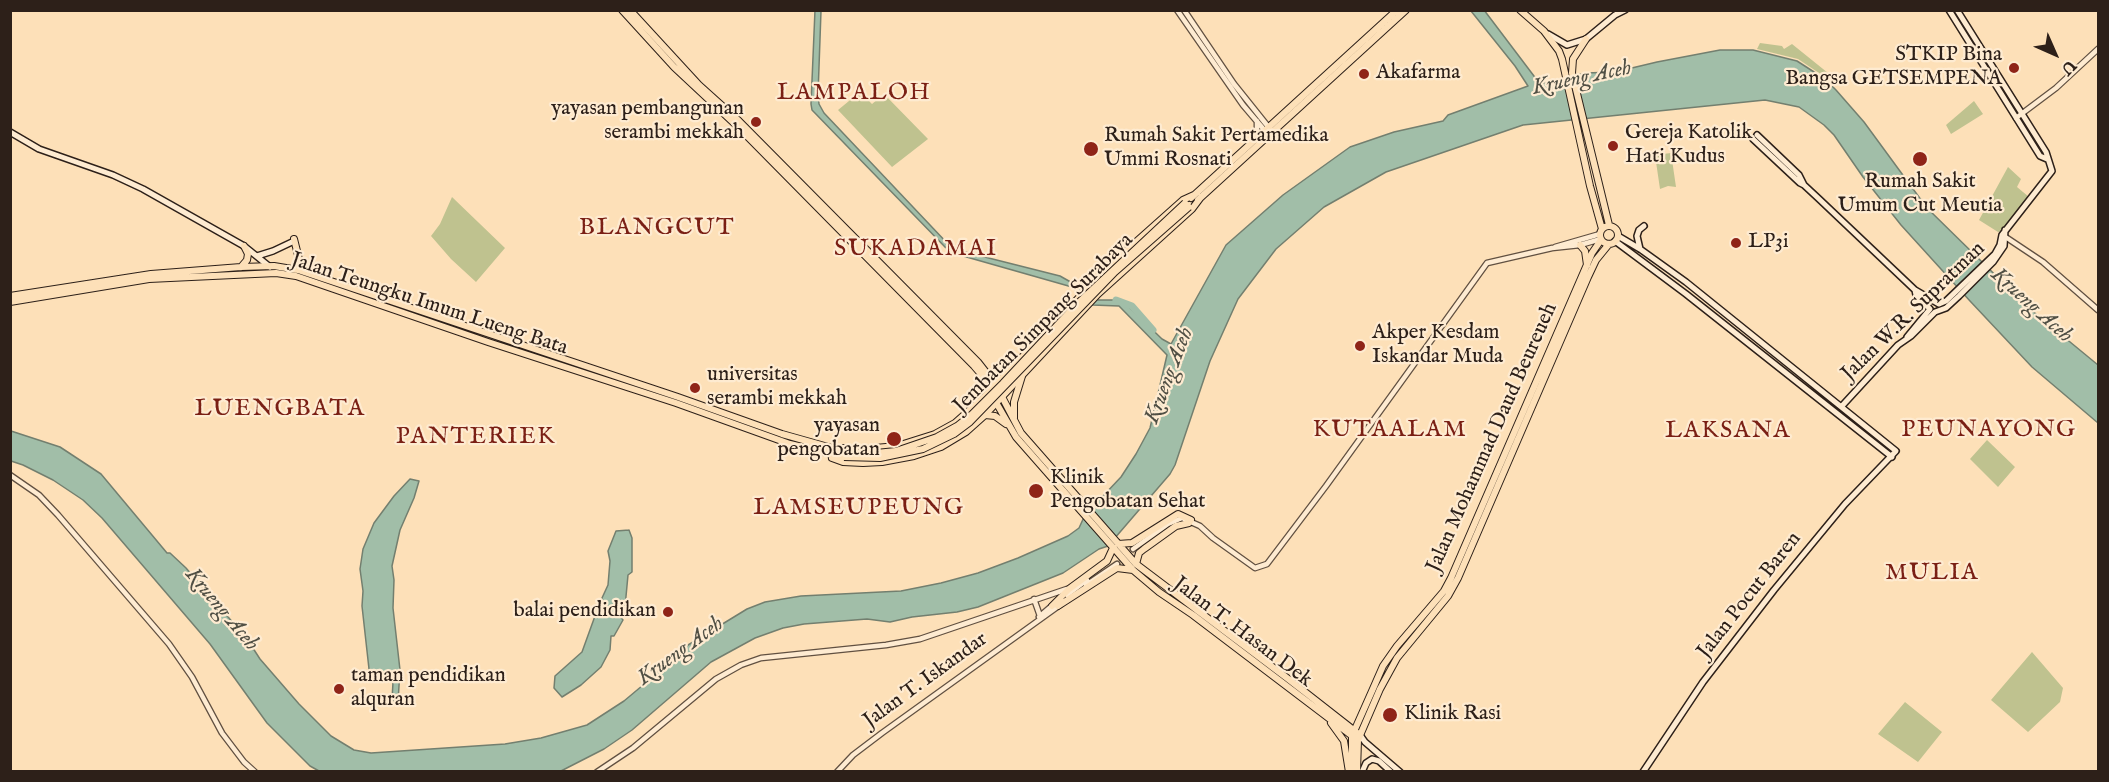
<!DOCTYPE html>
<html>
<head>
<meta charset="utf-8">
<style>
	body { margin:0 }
	#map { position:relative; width:2109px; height:782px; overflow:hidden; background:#fde0b8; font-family:"IM FELL English",serif }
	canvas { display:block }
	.frame { position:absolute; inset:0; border:12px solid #2d2019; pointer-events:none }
	.north { position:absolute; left:2025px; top:24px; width:60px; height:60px; -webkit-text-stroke:4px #feebd1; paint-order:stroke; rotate:135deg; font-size:16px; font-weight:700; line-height:24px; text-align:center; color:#2d2019 }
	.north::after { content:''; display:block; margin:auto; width:21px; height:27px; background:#2d2019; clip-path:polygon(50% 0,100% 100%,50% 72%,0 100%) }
</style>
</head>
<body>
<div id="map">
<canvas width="2109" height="782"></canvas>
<div class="frame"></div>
<div class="north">U</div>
</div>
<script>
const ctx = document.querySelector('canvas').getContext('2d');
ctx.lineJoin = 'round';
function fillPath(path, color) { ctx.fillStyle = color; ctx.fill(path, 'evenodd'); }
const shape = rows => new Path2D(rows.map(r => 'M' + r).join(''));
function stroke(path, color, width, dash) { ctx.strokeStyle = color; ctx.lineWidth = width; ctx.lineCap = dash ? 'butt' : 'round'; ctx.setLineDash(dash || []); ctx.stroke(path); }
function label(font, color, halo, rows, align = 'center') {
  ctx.font = font + ' "IM FELL English",serif'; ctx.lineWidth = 4.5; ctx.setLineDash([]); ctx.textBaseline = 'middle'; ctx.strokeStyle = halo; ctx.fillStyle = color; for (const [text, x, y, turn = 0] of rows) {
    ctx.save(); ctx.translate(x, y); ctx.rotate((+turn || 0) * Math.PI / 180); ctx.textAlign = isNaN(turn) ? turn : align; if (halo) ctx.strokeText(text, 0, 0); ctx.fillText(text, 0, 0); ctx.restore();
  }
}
fillPath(shape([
	[1760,43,1782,46,1784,49,1792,44,1828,73,1825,77,1798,59,1757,49],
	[860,92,872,104,884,94,928,139,892,167,838,110],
	[1974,101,1983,114,1951,134,1946,125],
	[1671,153,1676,187,1668,186,1660,189,1655,155],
	[2008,167,2021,179,2017,187,2029,197,2002,231,1998,232,1979,220],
	[452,197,505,248,476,282,451,259,431,236,440,224],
	[1987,440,2015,467,1998,487,1970,459],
	[2032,652,2063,688,2060,702,2028,732,1991,700],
	[1905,702,1942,732,1918,762,1878,734]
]), '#bfc28f');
const water = shape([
	[815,10,821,11,818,95,819,104,824,113,948,244,957,250,1060,276,1083,289,1098,300,1122,300,1162,339,1171,344,1226,245,1283,195,1350,147,1394,132,1443,121,1448,115,1528,86,1515,66,1471,11,1484,10,1540,84,1586,73,1615,72,1657,62,1720,50,1753,50,1797,61,1825,79,1836,90,1864,122,1927,208,2030,309,2098,365,2098,423,2032,367,1970,301,1901,225,1863,177,1834,135,1824,125,1799,107,1765,100,1523,125,1386,172,1324,207,1276,249,1238,299,1210,361,1175,465,1170,474,1108,546,1099,549,1063,573,978,607,957,612,912,617,890,622,867,619,804,624,783,628,755,638,711,662,632,730,604,749,559,772,319,771,310,766,267,723,210,644,102,518,83,500,53,480,23,465,11,461,11,431,60,447,101,474,167,553,170,553,186,568,247,639,260,659,299,704,331,736,354,750,371,753,505,744,541,738,587,725,624,701,655,675,675,653,747,609,765,602,801,596,901,591,941,583,978,573,1018,558,1068,536,1079,528,1085,515,1121,477,1136,454,1150,428,1167,355,1119,306,1092,305,1072,287,956,254,945,247,812,110,811,104,815,10],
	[410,479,419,481,414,498,400,530,392,566,394,580,393,608,400,670,398,702,392,700,393,682,384,675,369,669,362,606,363,591,360,569,363,549,374,523,394,496,410,479],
	[629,530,632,538,632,572,628,575,625,607,618,614,623,620,614,636,611,636,610,650,601,667,581,685,562,697,554,688,555,676,582,652,595,616,604,609,602,598,608,585,610,561,608,551,616,531,629,530]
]);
fillPath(water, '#a1bea8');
stroke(water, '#737f6f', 1.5);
stroke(shape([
	[1116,300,1132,306,1153,330]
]), '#a1bea8', 7);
stroke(shape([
	[1117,564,1135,551]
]), '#d3ba98', 4.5, [4.5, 2]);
const tertiary = shape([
	[1177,10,1243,105,1266,132],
	[1184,10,1234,84,1270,129],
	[2016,118,2056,88,2098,49],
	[1254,139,1257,132,1257,121],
	[2004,236,2043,262,2098,310],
	[1555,247,1600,234],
	[10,475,39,495,58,515,169,644,192,677,222,733,244,762,255,772],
	[1133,549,1168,524,1182,518,1200,526,1213,538,1255,568,1267,564,1326,486,1487,263,1552,248,1580,245,1601,239],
	[1086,585,1117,564],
	[1067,595,1087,580],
	[1034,599,1040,616],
	[1039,617,1053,605],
	[597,772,633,748,716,679,741,665,761,658,886,645,920,639,1067,589],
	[837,772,853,755,882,733,1060,605]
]);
const secondary = shape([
	[1949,10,2040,156,2047,159],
	[1548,34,1567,45,1586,39,1615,15,1625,10],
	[10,132,39,149,113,175,143,189,244,246,270,267],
	[1757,135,1799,175,1804,185,1818,198,1915,290,1916,295,1930,309,1907,337],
	[1753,139,1800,183,1804,185],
	[1618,236,1640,249,1686,282,1896,451,1845,504,1774,590,1703,682,1643,772],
	[1615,241,1686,294,1892,457],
	[1640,249,1637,236,1639,230,1644,226],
	[257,256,273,251,292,242],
	[1915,290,1939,304,1946,301,1995,254,2000,245,2002,235,2052,171,2046,152,1957,10],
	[1841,407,1898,345,1911,336,1935,312,1946,308,1959,296,1993,262,2004,246,2005,230],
	[1360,735,1365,742,1400,772],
	[1362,772,1366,763,1372,759,1379,761,1391,772]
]);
const primary = shape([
	[1000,393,1021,433,1136,564,1287,678,1360,735],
	[994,399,1016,437,1133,570,1159,592,1193,615,1355,738],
	[985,415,995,416,1006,424],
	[1014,418,1014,402,1022,376],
	[1118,544,1132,543,1178,514,1191,520],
	[1136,564,1139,553,1144,549,1176,526,1189,523],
	[1052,606,1069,589,1107,561,1113,548],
	[1058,606,1117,568,1133,570],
	[1331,723,1344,741,1349,772]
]);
const trunk = shape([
	[622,10,674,67,735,124,974,366,986,380,991,390],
	[630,10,699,85,739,121,978,362,996,385],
	[1520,10,1544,31,1559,51,1562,59,1590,186,1602,229],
	[1586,39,1573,59,1572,73,1609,225],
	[1191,198,1397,10],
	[1198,200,1406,10],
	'1600 235a9 9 0 1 1 18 0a9 9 0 1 1-18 0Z',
	[294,239,299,259,306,272],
	[1580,245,1585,251,1587,265],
	[241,267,247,260,248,254,244,246],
	[10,296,151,274,241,267,274,266,298,270,678,397,782,434,846,452],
	[10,302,149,279,276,273,296,276,488,342,676,403,790,444,844,457],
	[842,448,864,449,897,446,935,434,955,423,982,399,1109,266,1183,200,1194,195],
	[832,458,843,462,863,463,882,462,914,456,941,447,966,432,985,415,1098,294,1192,209,1201,197],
	[1352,772,1352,736,1372,691,1383,666,1397,646,1444,591,1451,578,1592,253,1601,240],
	[1357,772,1358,740,1380,689,1397,658,1448,596,1458,578,1588,277,1596,260,1609,244]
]);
stroke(tertiary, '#615041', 7);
stroke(secondary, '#2d2019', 8);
stroke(primary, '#2d2019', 8);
stroke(trunk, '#2d2019', 8);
stroke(tertiary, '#feebd1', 4.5);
stroke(secondary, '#feebd1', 5);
stroke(primary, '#fde0b8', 6);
stroke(trunk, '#fde0b8', 6);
const trunkBridge = shape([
	[846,452,876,453,896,451,937,437,957,426,972,414,1003,383,1076,305,1185,203],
	[844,457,880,458,923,449,954,434,970,422,1115,272,1189,207]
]);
stroke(trunkBridge, '#2d2019', 8, []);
stroke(trunkBridge, '#fde0b8', 6);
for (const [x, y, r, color] of [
	[2014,68,6,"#8f2418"],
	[1364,74,6,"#8f2418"],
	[756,122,6,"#8f2418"],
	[1613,146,6,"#8f2418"],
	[1091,149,8,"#8f2418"],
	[1920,159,8,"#8f2418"],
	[1736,243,6,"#8f2418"],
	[1360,346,6,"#8f2418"],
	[695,388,6,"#8f2418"],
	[894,439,8,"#8f2418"],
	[1036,491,8,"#8f2418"],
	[668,612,6,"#8f2418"],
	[339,689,6,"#8f2418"],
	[1390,715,8,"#8f2418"]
]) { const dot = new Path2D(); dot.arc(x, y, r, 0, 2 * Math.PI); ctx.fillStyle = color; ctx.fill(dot); stroke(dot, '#feebd1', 2); }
label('21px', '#2d2019', '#feebd1', [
	["STKIP Bina",2002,56,"right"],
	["Bangsa GETSEMPENA",2002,80,"right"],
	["Akafarma",1376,74],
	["yayasan pembangunan",744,110,"right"],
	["serambi mekkah",744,134,"right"],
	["Gereja Katolik",1625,134],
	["Hati Kudus",1625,158],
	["Rumah Sakit Pertamedika",1104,137],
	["Ummi Rosnati",1104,161],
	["Rumah Sakit",1920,183,"center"],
	["Umum Cut Meutia",1920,207,"center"],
	["LP3i",1748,243],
	["Akper Kesdam",1372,334],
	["Iskandar Muda",1372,358],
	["universitas",707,376],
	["serambi mekkah",707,400],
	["yayasan",880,427,"right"],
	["pengobatan",880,451,"right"],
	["Klinik",1050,479],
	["Pengobatan Sehat",1050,503],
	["balai pendidikan",656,612,"right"],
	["taman pendidikan",351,677],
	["alquran",351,701],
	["Klinik Rasi",1404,715]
], 'left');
label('21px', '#2d2019', '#feebd1', [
	["Jalan Teungku Imum Lueng Bata",429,305,18],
	["Jalan W.R. Supratman",1914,312,-44],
	["Jembatan Simpang Surabaya",1044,324,-45],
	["Jalan Mohammad Daud Beureueh",1493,438,-66],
	["Jalan Pocut Baren",1750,596,-52],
	["Jalan T. Hasan Dek",1242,633,37],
	["Jalan T. Iskandar",926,681,-36]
]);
label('italic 22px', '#504f44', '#feebd1', [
	["Krueng Aceh",1582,79,-12],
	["Krueng Aceh",2031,306,42],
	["Krueng Aceh",1170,376,-69],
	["Krueng Aceh",221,610,50],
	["Krueng Aceh",681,652,-36]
]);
ctx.letterSpacing = '1.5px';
label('24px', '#7a1f14', '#feebd1', [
	["LAMPALOH",854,94],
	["BLANGCUT",657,229],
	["SUKADAMAI",916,250],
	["LUENGBATA",280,410],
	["KUTAALAM",1390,431],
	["PEUNAYONG",1989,431],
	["LAKSANA",1728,432],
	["PANTERIEK",476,438],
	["LAMSEUPEUNG",859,509],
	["MULIA",1932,574]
]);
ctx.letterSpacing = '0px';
</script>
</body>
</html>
